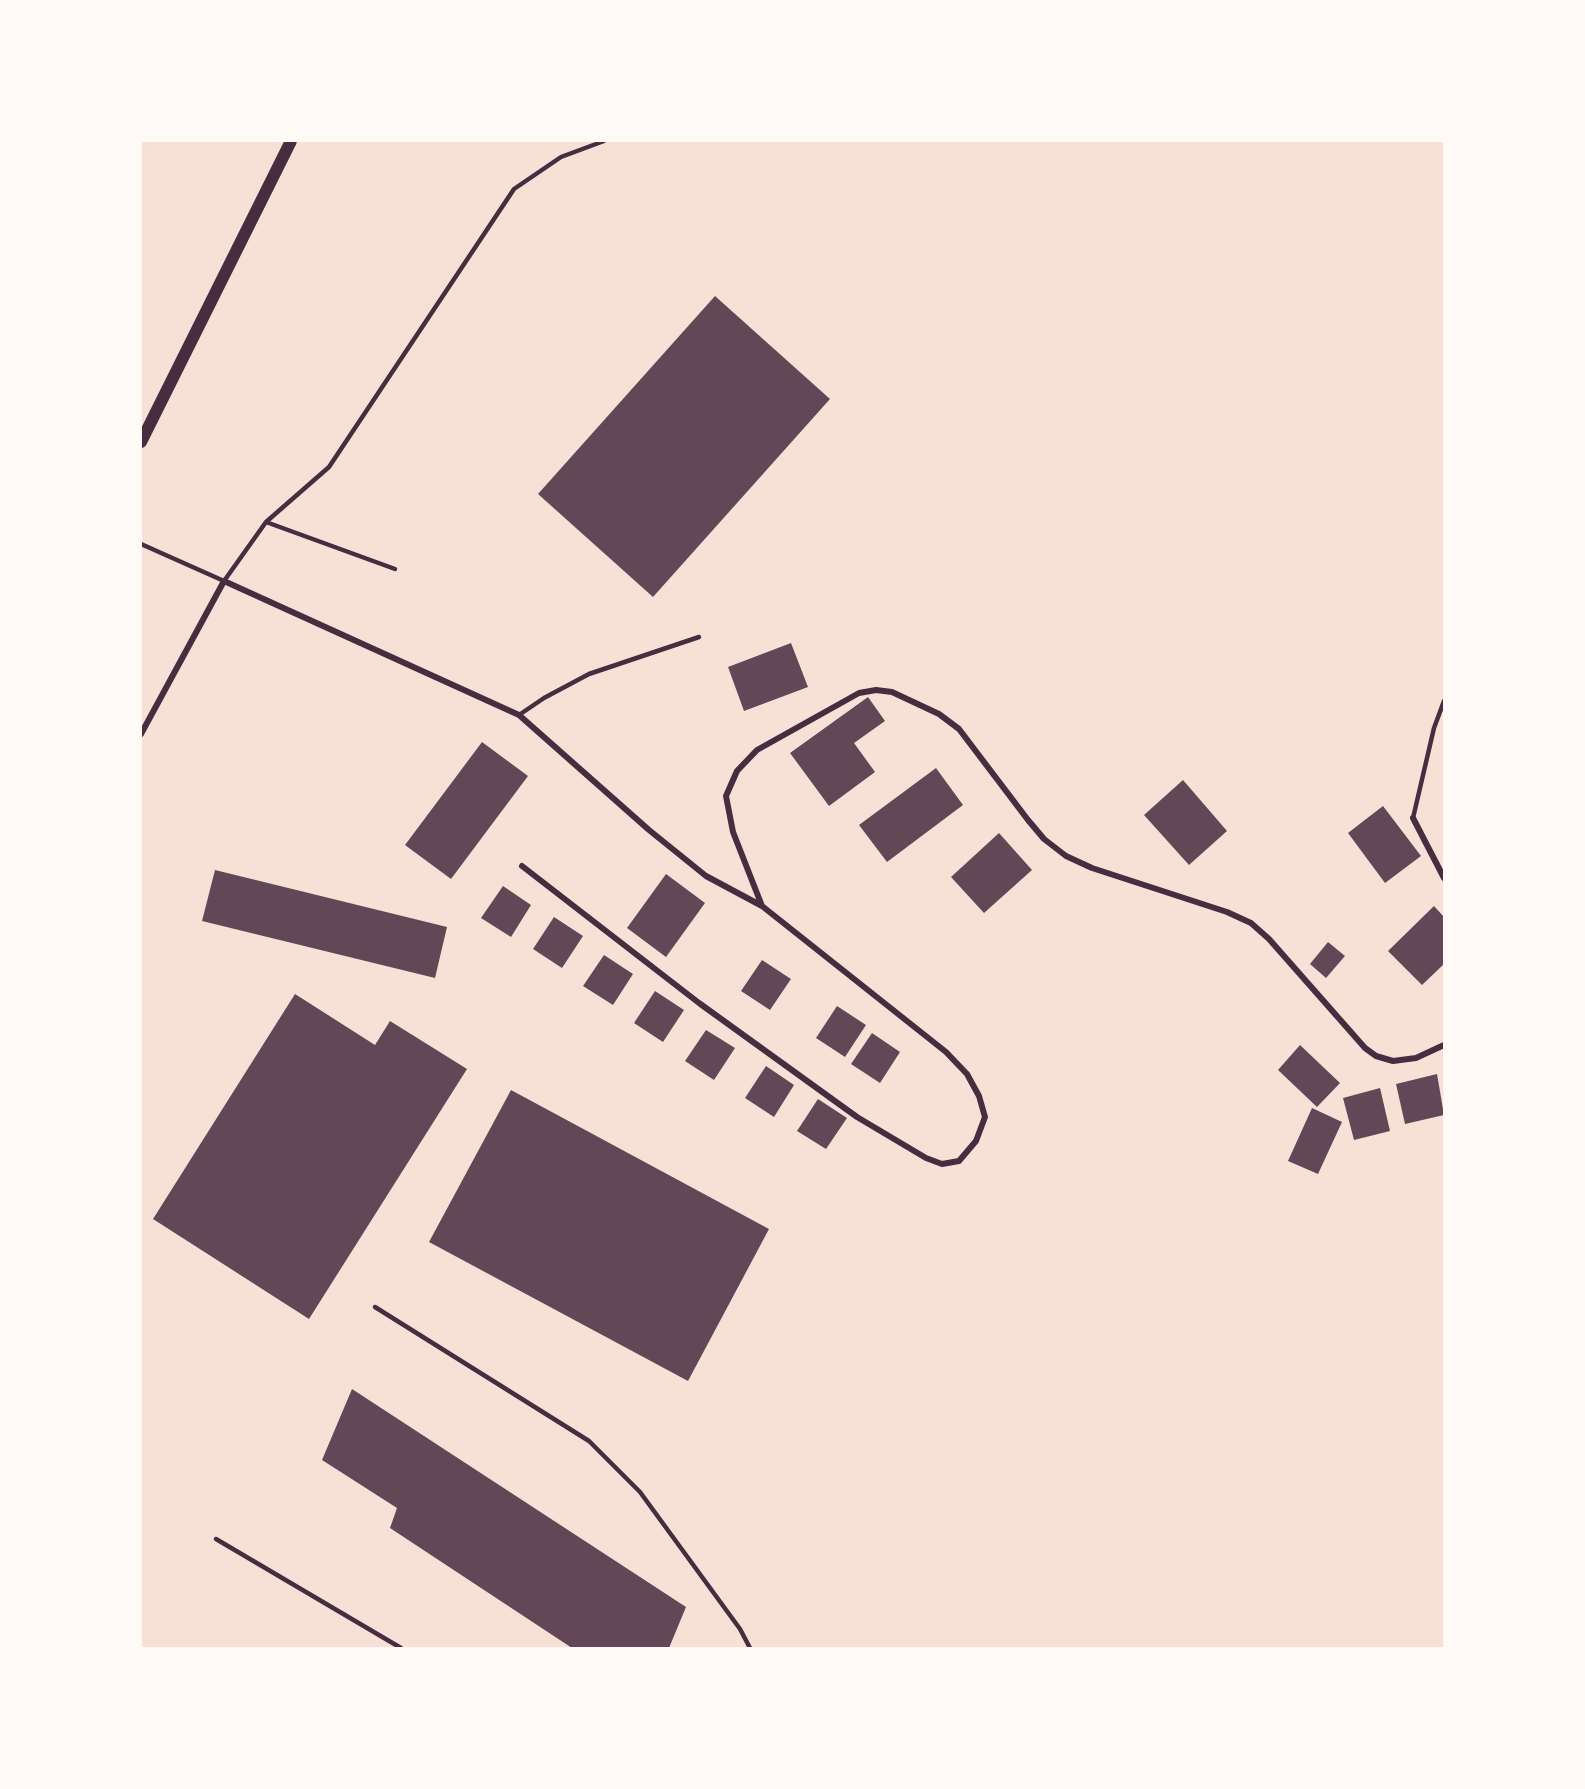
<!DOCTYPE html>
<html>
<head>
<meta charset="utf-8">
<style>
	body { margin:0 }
	#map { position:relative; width:1585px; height:1789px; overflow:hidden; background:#f7e1d7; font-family:Commissioner,sans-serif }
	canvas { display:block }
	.frame { position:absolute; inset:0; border:142px solid #fffaf5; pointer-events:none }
</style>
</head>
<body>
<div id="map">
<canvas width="1585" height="1789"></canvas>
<div class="frame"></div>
</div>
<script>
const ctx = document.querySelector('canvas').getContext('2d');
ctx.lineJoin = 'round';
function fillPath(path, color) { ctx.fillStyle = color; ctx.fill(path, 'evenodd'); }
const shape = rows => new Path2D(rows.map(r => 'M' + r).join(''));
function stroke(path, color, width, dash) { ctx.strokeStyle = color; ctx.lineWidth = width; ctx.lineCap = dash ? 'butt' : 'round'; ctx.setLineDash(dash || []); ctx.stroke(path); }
fillPath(shape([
	[715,296,830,399,653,597,538,494],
	[791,643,808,687,744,711,728,667],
	[868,697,885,721,854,743,875,772,829,806,790,753],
	[482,742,528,776,451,879,405,845],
	[936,768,963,805,887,862,859,825],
	[1183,780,1227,831,1189,865,1144,815],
	[1383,806,1421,856,1385,883,1348,833],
	[999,833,1032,870,984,913,951,877],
	[215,870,447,927,435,978,202,921],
	[666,874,705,903,666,957,627,928],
	[503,886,531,905,511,937,481,918],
	[1434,906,1444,917,1444,964,1422,985,1388,951],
	[554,917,583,936,562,968,533,949],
	[1328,942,1345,956,1326,978,1310,964],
	[604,955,633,974,613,1005,583,986],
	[762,960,791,979,770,1010,741,991],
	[655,991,684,1010,663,1042,634,1023],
	[295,994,375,1045,390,1021,467,1069,309,1319,153,1219],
	[837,1006,866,1025,845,1057,816,1038],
	[706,1030,735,1048,714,1080,685,1061],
	[872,1033,900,1052,880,1083,851,1064],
	[1300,1045,1340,1083,1317,1107,1278,1070],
	[766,1066,794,1085,774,1117,745,1098],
	[1437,1074,1444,1115,1405,1124,1396,1084],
	[1380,1088,1390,1131,1354,1140,1343,1098],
	[511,1090,769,1229,688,1381,429,1242],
	[818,1099,847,1118,826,1149,797,1131],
	[1312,1108,1342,1122,1318,1174,1288,1161],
	[352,1389,686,1607,669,1648,572,1648,390,1528,397,1508,322,1460]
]), '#644757');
stroke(shape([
	[266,522,395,569],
	[141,544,224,581,266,522,329,467,514,189,561,157,604,141],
	[519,715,544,698,589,674,699,637],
	[1413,818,1434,728,1444,701],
	[375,1307,589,1441,640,1492,740,1629,750,1648],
	[216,1539,401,1648]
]), '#4a2c40', 4.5);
stroke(shape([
	[141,734,224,581,519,715,649,830,706,876,762,906,946,1052,967,1074,979,1096,985,1117,976,1141,959,1161,942,1164,926,1158,857,1117,699,1003,522,866],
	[1413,818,1444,878],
	[762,906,733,832,726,796,737,771,757,750,859,693,876,690,892,692,939,714,959,729,1028,820,1044,839,1066,856,1092,868,1227,912,1251,923,1269,939,1365,1048,1376,1056,1393,1061,1416,1058,1444,1045]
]), '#4a2c40', 6);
stroke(shape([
	[141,442,291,141]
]), '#4a2c40', 12);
</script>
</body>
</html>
